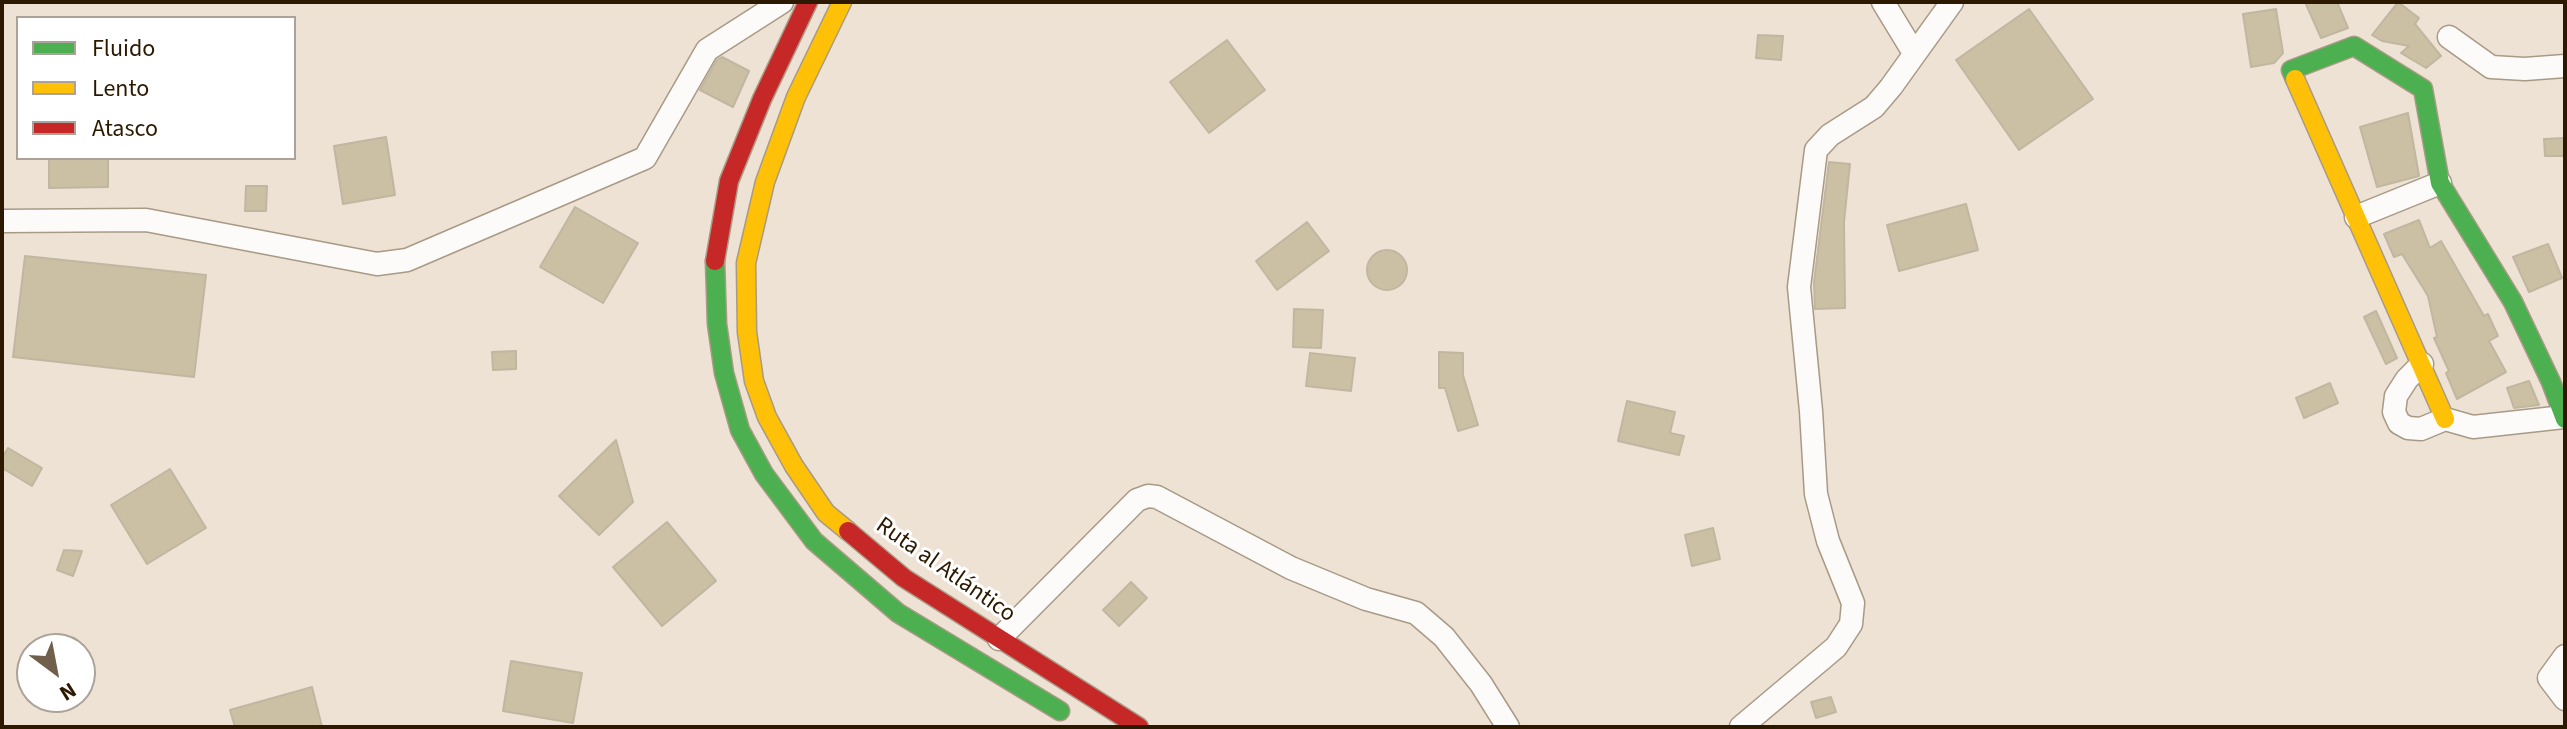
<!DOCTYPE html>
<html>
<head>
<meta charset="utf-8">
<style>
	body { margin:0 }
	#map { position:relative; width:2567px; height:729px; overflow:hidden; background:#eee2d4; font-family:"Source Sans 3",sans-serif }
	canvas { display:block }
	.frame { position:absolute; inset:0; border:4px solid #2c1900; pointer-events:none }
	.legend { position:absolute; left:16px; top:16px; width:280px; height:144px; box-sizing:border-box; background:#fff; border:2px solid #aba399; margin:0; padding:10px 14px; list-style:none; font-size:24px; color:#2c1900 }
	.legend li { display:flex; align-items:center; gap:16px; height:40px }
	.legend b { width:40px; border:2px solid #aba399 }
	.north { position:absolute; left:16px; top:633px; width:80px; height:80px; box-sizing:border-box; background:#fff; border:2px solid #aba399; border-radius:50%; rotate:148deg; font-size:22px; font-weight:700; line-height:32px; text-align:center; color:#2c1900 }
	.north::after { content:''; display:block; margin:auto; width:28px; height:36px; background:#705f4a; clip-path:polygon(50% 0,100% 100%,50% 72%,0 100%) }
</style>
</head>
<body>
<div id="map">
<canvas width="2567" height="729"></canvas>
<div class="frame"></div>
<ul class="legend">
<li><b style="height:10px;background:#4caf50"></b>Fluido</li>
<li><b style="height:10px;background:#ffc107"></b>Lento</li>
<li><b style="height:10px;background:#c62828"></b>Atasco</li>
</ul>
<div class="north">N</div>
</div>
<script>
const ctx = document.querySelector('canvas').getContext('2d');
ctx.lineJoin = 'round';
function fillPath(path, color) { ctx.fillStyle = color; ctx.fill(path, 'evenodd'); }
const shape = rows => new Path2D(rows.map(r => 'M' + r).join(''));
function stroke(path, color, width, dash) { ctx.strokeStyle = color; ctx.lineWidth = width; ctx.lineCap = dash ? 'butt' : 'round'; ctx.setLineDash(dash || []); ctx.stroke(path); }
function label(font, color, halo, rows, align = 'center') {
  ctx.font = font + ' "Source Sans 3",sans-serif'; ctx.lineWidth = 6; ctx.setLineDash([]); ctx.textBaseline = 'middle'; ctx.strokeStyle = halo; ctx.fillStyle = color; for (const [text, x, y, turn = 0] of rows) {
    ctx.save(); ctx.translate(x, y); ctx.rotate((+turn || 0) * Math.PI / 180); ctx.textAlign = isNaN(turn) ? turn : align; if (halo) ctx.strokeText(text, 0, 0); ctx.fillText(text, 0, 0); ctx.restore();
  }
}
const building = shape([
	[2305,2,2337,2,2348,28,2321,38,2305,2],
	[2398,2,2419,18,2415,24,2441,56,2426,68,2401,53,2409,46,2382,41,2372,35,2398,2],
	[2029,9,2093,99,2019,150,1956,60,2029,9],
	[2276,9,2283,53,2274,63,2251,67,2243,14,2276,9],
	[1758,35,1783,36,1781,60,1756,58,1758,35],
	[1227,40,1265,90,1209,133,1170,82,1227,40],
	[722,57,749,71,733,107,700,90,717,60,722,57],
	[2408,113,2419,176,2377,187,2360,127,2408,113],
	[386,137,395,195,343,204,334,146,386,137],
	[2565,138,2565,156,2545,156,2544,139,2565,138],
	[49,158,108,158,108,187,49,188,49,158],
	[1829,162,1850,164,1844,222,1845,308,1815,309,1814,282,1829,162],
	[246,186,267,186,266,211,245,211,246,186],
	[1966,204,1978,250,1899,271,1887,225,1966,204],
	[575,207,638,243,603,303,540,267,575,207],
	[2419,220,2430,248,2441,241,2484,316,2488,314,2498,336,2489,341,2506,372,2457,399,2446,373,2449,371,2434,338,2437,337,2428,296,2402,254,2394,257,2384,234,2419,220],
	[1307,222,1329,251,1277,290,1256,261,1307,222],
	[2548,244,2562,278,2529,292,2513,257,2548,244],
	'1367 270a20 20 0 1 1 40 0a20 20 0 1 1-40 0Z',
	[25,256,206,275,194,377,13,357,25,256],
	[1294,309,1323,310,1321,348,1293,347,1294,309],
	[2376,311,2397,358,2386,364,2364,317,2376,311],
	[516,351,516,369,493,370,492,352,516,351],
	[1439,352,1463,353,1463,375,1478,425,1458,431,1445,388,1439,388,1439,352],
	[1310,353,1355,358,1351,391,1306,386,1310,353],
	[2529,381,2539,405,2514,408,2507,388,2529,381],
	[2330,383,2338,403,2304,418,2296,398,2330,383],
	[1627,401,1675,412,1670,433,1684,436,1679,455,1618,441,1627,401],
	[616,440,633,502,599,535,559,496,616,440],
	[8,448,42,468,32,486,2,468,2,458,8,448],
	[170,469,206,528,147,564,111,505,170,469],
	[667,522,716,581,662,626,613,567,667,522],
	[1713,528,1720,559,1692,566,1685,535,1713,528],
	[64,550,82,551,73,576,57,570,64,550],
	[1131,582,1147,598,1119,626,1103,610,1131,582],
	[511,661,582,673,573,723,503,711,511,661],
	[312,687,322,727,235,727,230,710,312,687],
	[1831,697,1836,712,1816,718,1811,702,1831,697]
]);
fillPath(building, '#ccc0a4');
stroke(building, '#c0b7a1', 2);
const street = shape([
	[1883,2,1914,53],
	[2449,37,2491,67,2525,69,2565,66],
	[2356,217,2440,183],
	[2,221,146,220,377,264,407,260,645,158,707,50,782,2],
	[2422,364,2407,379,2396,396,2394,412,2399,423,2408,428,2421,429,2445,419,2473,427,2564,417],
	[999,639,1137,500,1148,496,1157,497,1291,568,1366,599,1416,613,1444,637,1481,684,1508,727],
	[2565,656,2549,678,2565,699],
	[1741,727,1836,647,1851,624,1853,603,1828,541,1816,494,1811,411,1799,287,1816,150,1830,135,1874,107,1891,87,1952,2]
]);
const fast = shape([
	[2295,79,2291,70,2354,46,2423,89,2440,183,2513,302,2551,382,2565,419],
	[715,261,717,324,724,373,740,430,764,474,814,541,898,613,1060,711]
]);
const slow = shape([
	[842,2,796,97,765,182,746,263,747,332,754,381,767,417,794,466,826,513,848,531],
	[2295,79,2445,419]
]);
const jam = shape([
	[715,261,729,181,762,99,808,2],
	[848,531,904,578,1139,727]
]);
stroke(street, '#a99a86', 25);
stroke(fast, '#a99a86', 21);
stroke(slow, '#a99a86', 21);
stroke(jam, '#a99a86', 21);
stroke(street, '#fcfbf9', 22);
stroke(fast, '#4caf50', 18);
stroke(slow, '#ffc107', 18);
stroke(jam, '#c62828', 18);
label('24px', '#2c1900', '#fff', [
	["Ruta al Atlántico",945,571,35]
]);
</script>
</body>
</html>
